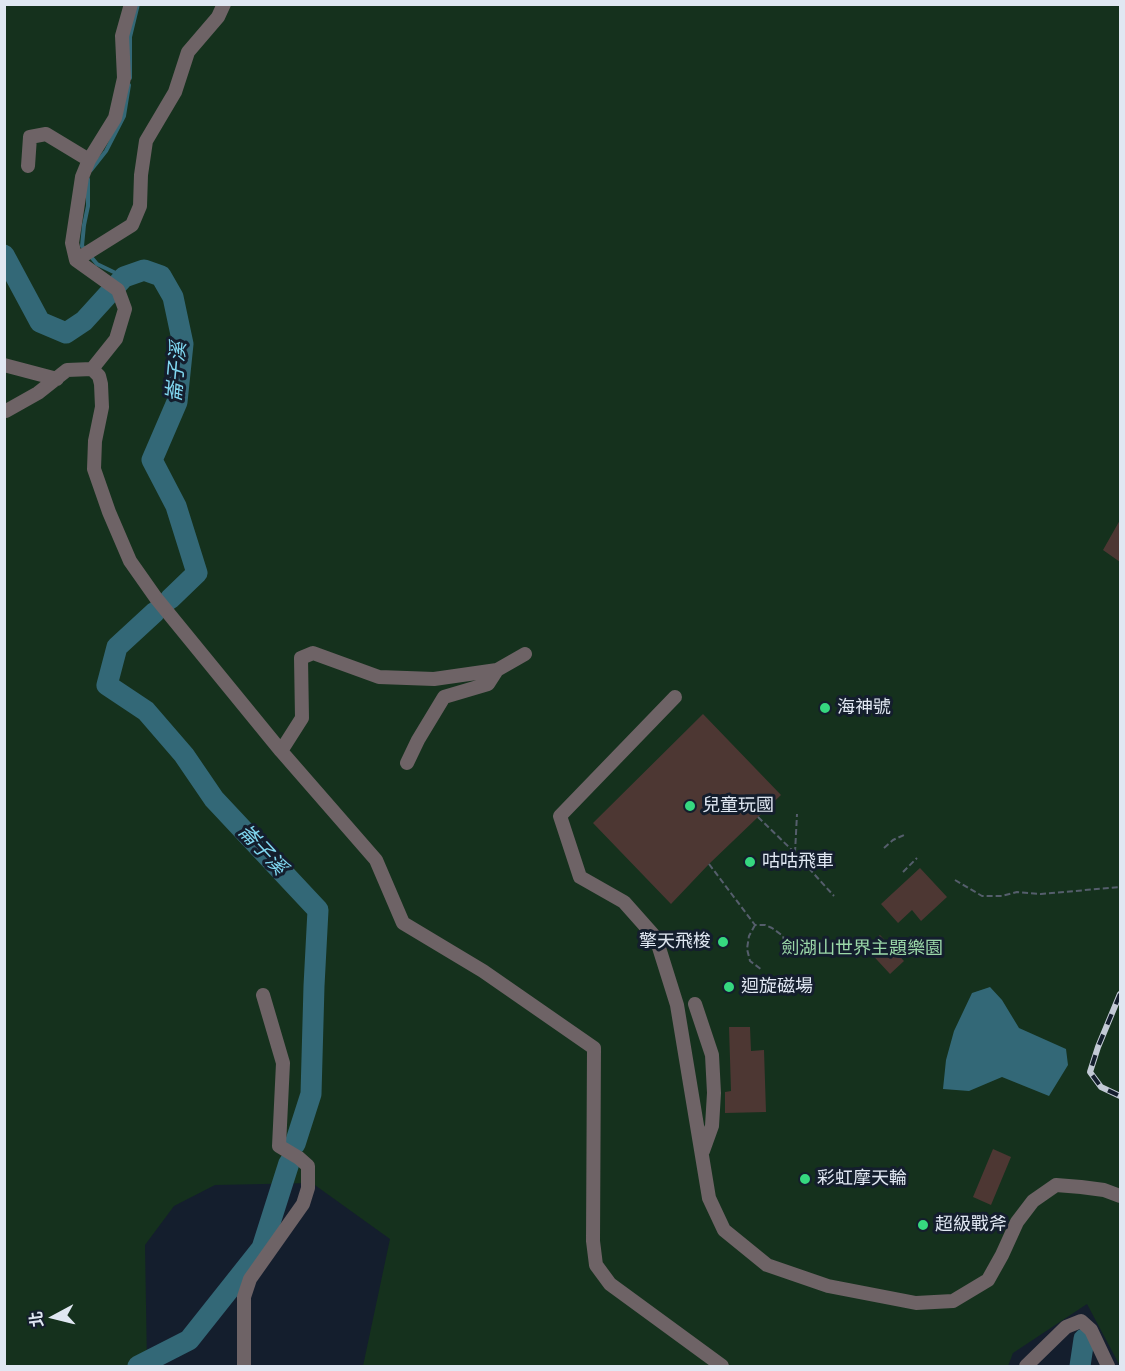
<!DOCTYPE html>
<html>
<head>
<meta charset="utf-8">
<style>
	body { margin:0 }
	#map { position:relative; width:1125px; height:1371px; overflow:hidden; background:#141e2d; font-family:"IBM Plex Sans","Noto Sans TC",sans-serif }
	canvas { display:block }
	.frame { position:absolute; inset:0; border:6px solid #e0e7f2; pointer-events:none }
	.north { position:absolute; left:24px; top:1287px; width:60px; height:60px; -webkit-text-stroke:4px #141e2d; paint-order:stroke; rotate:263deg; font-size:16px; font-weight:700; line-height:24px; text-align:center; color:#e0e7f2 }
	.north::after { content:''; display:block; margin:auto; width:21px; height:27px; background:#e0e7f2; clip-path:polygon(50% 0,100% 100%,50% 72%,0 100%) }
</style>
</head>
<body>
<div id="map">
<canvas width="1125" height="1371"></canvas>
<div class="frame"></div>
<div class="north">北</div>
</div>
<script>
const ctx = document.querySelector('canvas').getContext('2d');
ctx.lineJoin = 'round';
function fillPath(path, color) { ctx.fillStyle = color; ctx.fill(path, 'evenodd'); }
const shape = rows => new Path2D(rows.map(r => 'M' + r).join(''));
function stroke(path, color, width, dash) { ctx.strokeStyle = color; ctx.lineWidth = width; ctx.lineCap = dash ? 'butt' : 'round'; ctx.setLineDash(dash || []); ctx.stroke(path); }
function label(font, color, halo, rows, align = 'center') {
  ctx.font = font + ' "IBM Plex Sans","Noto Sans TC",sans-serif'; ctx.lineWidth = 6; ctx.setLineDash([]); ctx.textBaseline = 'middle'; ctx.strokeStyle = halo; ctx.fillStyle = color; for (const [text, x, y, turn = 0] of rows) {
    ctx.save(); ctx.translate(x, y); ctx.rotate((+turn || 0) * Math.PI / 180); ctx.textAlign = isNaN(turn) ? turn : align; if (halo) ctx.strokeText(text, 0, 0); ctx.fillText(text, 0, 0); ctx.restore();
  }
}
fillPath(shape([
	[5,5,1120,5,1120,1366,1087,1304,1013,1353,1008,1366,363,1366,390,1239,312,1183,215,1185,174,1206,145,1245,147,1366,5,1366]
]), '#15311d');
fillPath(shape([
	[990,987,1002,1000,1019,1028,1066,1049,1068,1065,1049,1096,1002,1077,969,1091,943,1089,946,1060,954,1031,972,993]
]), '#336877');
stroke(shape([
	[130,78,130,37,138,4],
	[91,170,106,151,124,116,129,85],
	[88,179,88,206,84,225,82,246,97,264,124,277]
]), '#336877', 4);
stroke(shape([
	[4,255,40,322,66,333,84,321,124,277,144,270,161,276,173,297,183,344,177,402,152,460,176,506,197,573,170,599],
	[155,612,117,647,107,685,146,711,184,755,214,799,318,910,314,986,311,1094,295,1144],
	[138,1366,189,1340,262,1248,289,1163],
	[1080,1366,1084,1339]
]), '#336877', 21);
fillPath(shape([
	[1120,520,1120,562,1103,550],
	[703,714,781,795,709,864,671,904,593,823],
	[920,868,947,897,921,921,912,910,898,923,881,904],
	[880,935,904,961,890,974,866,948],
	[729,1027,750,1027,751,1051,764,1050,766,1112,725,1113,725,1092,731,1091],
	[993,1149,1011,1157,991,1205,973,1197]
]), '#4d3733');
stroke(shape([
	[758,817,795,853,834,896],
	[884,848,893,840,904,835],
	[795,853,797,814],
	[709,864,755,925,765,925,772,928,783,936,786,951],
	[903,872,917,858],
	[955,880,982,896,1002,896,1017,892,1041,894,1120,887],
	[755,925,749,936,747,949,750,961,762,970]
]), '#555e6c', 2, [6, 3]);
stroke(shape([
	[28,166,30,137,46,134,89,160],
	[76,260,72,243,82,177,89,160,115,118,124,78,122,36,131,4],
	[4,365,57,379],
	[92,369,116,339,125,309,118,290,76,260,132,225,140,206,141,175,146,141,175,92,188,52,218,17,224,4],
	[4,411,6,411,38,393,67,370,92,369,99,376,101,384,102,407,95,441,94,469,109,512,130,561,156,598,281,751,376,860,403,923,483,971,594,1048,593,1241,596,1265,610,1284,722,1366],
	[497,670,525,654],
	[675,697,560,816,580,877,624,902,656,938,677,1005,709,1198,724,1230,767,1265,828,1286,916,1303,953,1301,988,1280,1002,1255,1017,1222,1033,1201,1056,1185,1081,1187,1104,1190,1120,1196],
	[281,751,302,718,301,658,313,653,379,677,434,679,497,670,488,684,444,697,418,740,407,763],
	[695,1004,712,1055,714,1093,712,1126,703,1151],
	[244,1366,244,1297,250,1279,303,1204,308,1188,308,1166,299,1158,279,1146,283,1063,263,995],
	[1026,1366,1066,1327,1081,1321,1091,1330,1108,1366]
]), '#6e6366', 14);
const rail = shape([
	[1120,994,1098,1047,1090,1072,1101,1087,1120,1096]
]);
stroke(rail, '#c2c9d5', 6);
stroke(rail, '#141e2d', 4, [11]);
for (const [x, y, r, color] of [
	[825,708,6,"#36d880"],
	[690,806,6,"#36d880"],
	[750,862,6,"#36d880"],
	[723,942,6,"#36d880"],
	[729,987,6,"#36d880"],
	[805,1179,6,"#36d880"],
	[923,1225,6,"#36d880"]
]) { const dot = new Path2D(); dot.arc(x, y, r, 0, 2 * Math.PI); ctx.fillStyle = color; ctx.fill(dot); stroke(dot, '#141e2d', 2); }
label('18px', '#e0e7f2', '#141e2d', [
	["海神號",837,708],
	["兒童玩國",702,806],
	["咕咕飛車",762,862],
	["擎天飛梭",711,942,"right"],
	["迴旋磁場",741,987],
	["彩虹摩天輪",817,1179],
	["超級戰斧",935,1225]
], 'left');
label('18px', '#9ad7a8', '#141e2d', [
	["劍湖山世界主題樂園",862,949]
]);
label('italic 20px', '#81d8f1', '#141e2d', [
	["崙子溪",177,372,-85],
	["崙子溪",262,850,47]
]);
</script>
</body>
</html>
